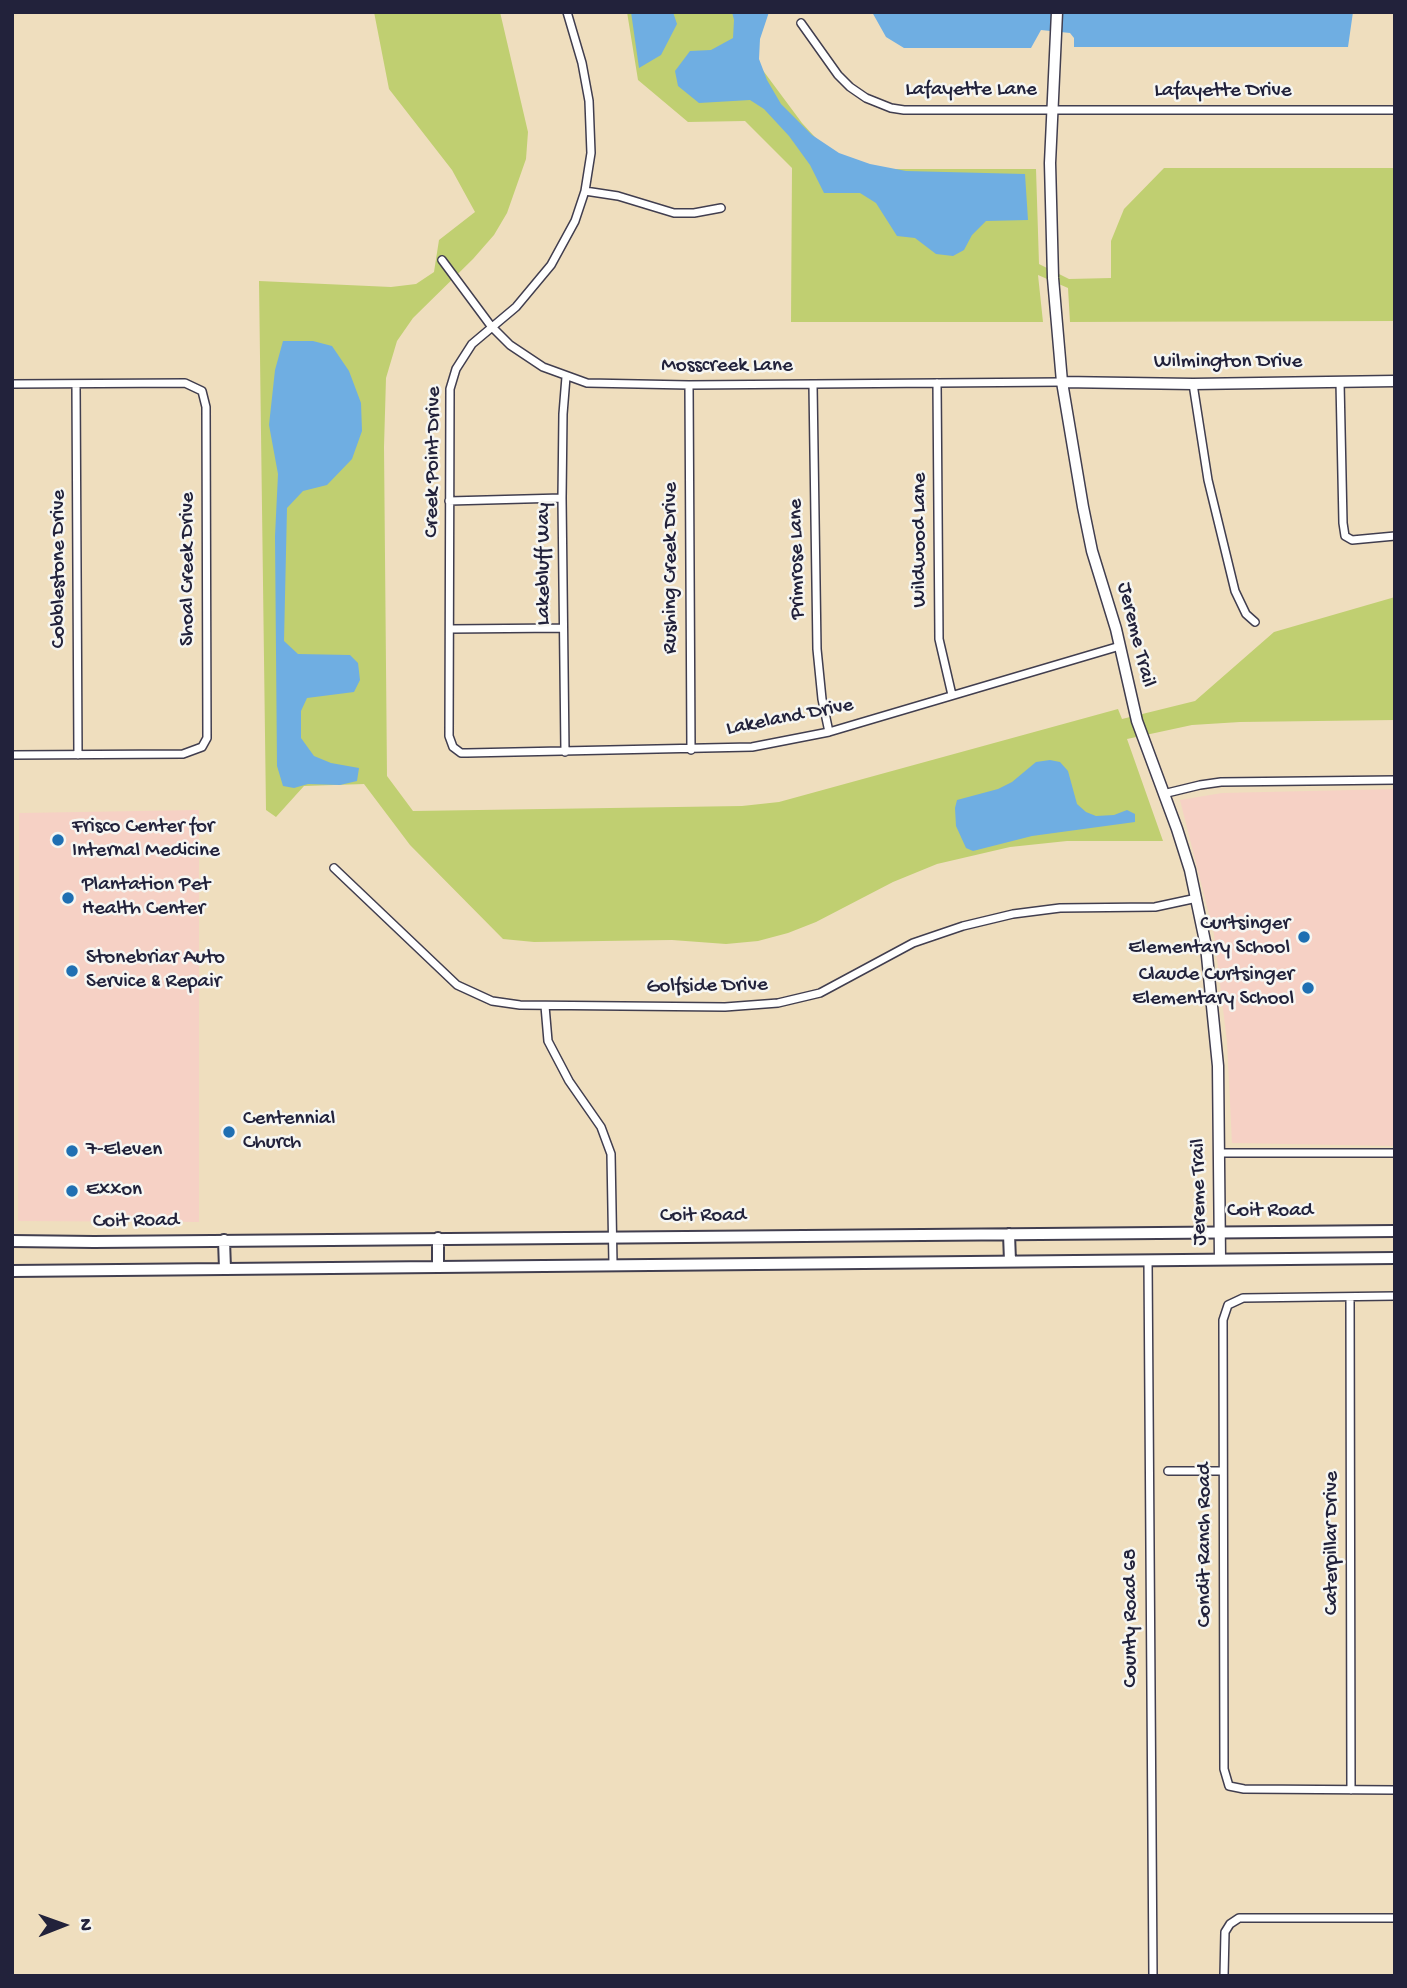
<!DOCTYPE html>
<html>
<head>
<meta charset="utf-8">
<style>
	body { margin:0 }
	#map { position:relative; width:1407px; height:1988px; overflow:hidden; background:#efdebe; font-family:"Gochi Hand",sans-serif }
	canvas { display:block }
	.frame { position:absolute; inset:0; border:14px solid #22223b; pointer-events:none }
	.north { position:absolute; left:28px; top:1890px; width:70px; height:70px; -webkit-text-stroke:5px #f6f6f2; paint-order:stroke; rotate:89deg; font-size:19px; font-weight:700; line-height:28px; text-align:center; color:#22223b }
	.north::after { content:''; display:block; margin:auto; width:24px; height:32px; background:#22223b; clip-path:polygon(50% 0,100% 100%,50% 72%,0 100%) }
</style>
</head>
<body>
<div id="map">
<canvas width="1407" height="1988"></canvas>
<div class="frame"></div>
<div class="north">N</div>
</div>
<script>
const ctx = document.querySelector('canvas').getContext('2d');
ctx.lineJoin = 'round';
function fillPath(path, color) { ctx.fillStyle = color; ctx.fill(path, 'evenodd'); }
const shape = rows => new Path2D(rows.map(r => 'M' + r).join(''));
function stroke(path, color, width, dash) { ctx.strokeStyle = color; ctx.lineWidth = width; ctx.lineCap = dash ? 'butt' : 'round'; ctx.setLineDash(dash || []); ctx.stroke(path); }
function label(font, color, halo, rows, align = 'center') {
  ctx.font = font + ' "Gochi Hand",sans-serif'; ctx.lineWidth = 5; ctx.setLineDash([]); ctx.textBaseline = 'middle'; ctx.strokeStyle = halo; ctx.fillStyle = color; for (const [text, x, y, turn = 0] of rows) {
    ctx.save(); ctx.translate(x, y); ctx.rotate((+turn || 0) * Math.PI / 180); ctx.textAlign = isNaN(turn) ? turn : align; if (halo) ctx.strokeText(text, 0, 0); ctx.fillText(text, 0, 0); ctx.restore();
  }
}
fillPath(shape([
	[1395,789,1395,1146,1232,1143,1227,1042,1214,934,1180,800,1222,793],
	[199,810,199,1222,18,1221,19,813]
]), '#f6d1c5');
fillPath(shape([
	[374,12,500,12,528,132,526,159,507,213,494,235,473,259,413,318,397,341,386,378,384,447,387,776,413,811,742,806,779,802,1118,709,1122,719,1195,701,1274,632,1395,597,1395,720,1240,722,1192,725,1127,739,1163,841,1067,841,1010,847,937,864,893,882,816,922,788,933,758,941,726,944,672,940,534,942,503,939,410,845,364,784,304,786,276,817,266,810,259,281,391,287,416,284,434,272,439,240,475,212,452,170,389,89],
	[627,12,754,12,753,57,802,123,836,160,877,169,1036,169,1039,264,1069,279,1111,278,1111,241,1124,209,1164,168,1395,168,1395,321,1070,322,1068,288,1038,275,1043,322,791,322,792,168,745,121,688,122,638,80]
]), '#c0cf71');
fillPath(shape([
	[631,12,673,12,677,24,661,55,639,68],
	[732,12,769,12,760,39,759,59,767,80,781,104,812,135,839,153,870,164,906,171,1025,174,1028,220,986,221,972,235,964,250,953,256,936,254,915,238,897,236,876,203,860,193,824,193,810,165,789,136,764,109,750,100,699,103,678,86,675,71,690,51,711,50,733,38,734,20],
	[872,12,1353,12,1348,47,1074,47,1074,38,1070,33,1041,30,1031,48,904,48,886,37],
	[283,341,313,341,332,346,349,371,361,403,362,431,352,459,327,485,303,491,287,508,284,641,298,654,350,655,358,663,360,680,354,692,307,698,301,711,301,738,314,756,331,763,359,768,357,781,340,785,308,784,294,788,283,786,277,766,275,536,278,474,269,425,275,370],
	[1050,760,1060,762,1068,771,1077,804,1086,812,1096,816,1114,815,1127,810,1135,814,1135,822,1032,836,973,851,966,848,956,826,955,808,957,800,998,789,1012,782,1036,762]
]), '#6faee2');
const minor = shape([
	[567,12,582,63,589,101,591,153,585,191,575,221,551,265,516,307,472,344,456,369,450,389,449,736,453,747,461,753,467,753,752,747,829,732,1120,646],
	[801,23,838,75,850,87,866,98,891,108,904,110,1395,110],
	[585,191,618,196,674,213,694,213,721,208],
	[442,260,491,326,510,345,543,367,587,383,689,385,1062,382],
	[1340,382,1343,523,1345,536,1352,540,1395,536],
	[937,383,939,639,952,695],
	[12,384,185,383,202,391,206,407,207,738,202,747,183,754,12,755],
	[76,384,78,755],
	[1193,384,1208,480,1235,591,1246,614,1255,622],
	[689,385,691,750],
	[813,385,817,649,822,699,829,732],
	[449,501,562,498],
	[450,629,563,628],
	[565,752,562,498,563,414,566,377],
	[1163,794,1200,785,1221,782,1395,780],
	[334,868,457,985,492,1001,520,1005,725,1007,778,1003,820,993,913,943,963,926,1013,914,1060,908,1155,907,1197,898],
	[545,1006,548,1041,569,1081,601,1127,611,1154,613,1264],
	[1219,1153,1395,1153],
	[1148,1260,1153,1976],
	[1395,1296,1243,1298,1228,1305,1223,1320,1224,1769,1229,1786,1244,1789,1395,1790],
	[1350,1297,1351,1790],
	[1168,1471,1223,1471],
	[1224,1976,1225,1932,1230,1924,1239,1918,1395,1918]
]);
const tertiary = shape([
	[1057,12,1050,163,1053,278,1062,382,1083,507,1092,551,1116,629,1137,721,1177,829,1190,870,1206,946,1218,1066,1220,1259],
	[1062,382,1193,384,1395,381]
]);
const secondary = shape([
	[1009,1234,1010,1261],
	[438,1238,438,1266],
	[224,1240,225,1269],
	[12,1241,94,1242,1395,1231],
	[12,1271,1395,1258]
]);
stroke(minor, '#413e4f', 10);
stroke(tertiary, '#413e4f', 13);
stroke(secondary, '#413e4f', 14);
stroke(minor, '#fff', 7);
stroke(tertiary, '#fff', 10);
stroke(secondary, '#fff', 10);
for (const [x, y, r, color] of [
	[58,840,7,"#1f6fb2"],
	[68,898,7,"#1f6fb2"],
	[1304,937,7,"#1f6fb2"],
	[72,971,7,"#1f6fb2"],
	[1308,988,7,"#1f6fb2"],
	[229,1132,7,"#1f6fb2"],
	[72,1151,7,"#1f6fb2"],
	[72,1191,7,"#1f6fb2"]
]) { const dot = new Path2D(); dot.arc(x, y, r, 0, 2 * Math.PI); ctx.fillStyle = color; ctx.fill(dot); stroke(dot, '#f6f6f2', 2.5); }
label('21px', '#22223b', '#f6f6f2', [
	["Lafayette Lane",971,91],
	["Lafayette Drive",1223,92],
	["Wilmington Drive",1228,363],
	["Mosscreek Lane",727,367],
	["Creek Point Drive",434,462,-89],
	["Wildwood Lane",921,540,-90],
	["Primrose Lane",798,559,-91],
	["Lakebluff Way",545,564,-90],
	["Rushing Creek Drive",672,568,-90],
	["Cobblestone Drive",60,569,-90],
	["Shoal Creek Drive",189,569,-90],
	["Jereme Trail",1135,635,76],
	["Lakeland Drive",790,718,-11],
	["Golfside Drive",707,987,-1],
	["Jereme Trail",1200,1192,-91],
	["Coit Road",1270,1212],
	["Coit Road",703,1217],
	["Coit Road",136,1222,-1],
	["Caterpillar Drive",1333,1543,-90],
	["Condit Ranch Road",1206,1545,-90],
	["County Road 68",1132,1618,-90]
]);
label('21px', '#22223b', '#f6f6f2', [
	["Frisco Center for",72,828],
	["Internal Medicine",72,852],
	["Plantation Pet",82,886],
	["Health Center",82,910],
	["Curtsinger",1290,925,"right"],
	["Elementary School",1290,949,"right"],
	["Stonebriar Auto",86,959],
	["Service & Repair",86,983],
	["Claude Curtsinger",1294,976,"right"],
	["Elementary School",1294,1000,"right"],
	["Centennial",243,1120],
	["Church",243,1144],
	["7-Eleven",86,1151],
	["Exxon",86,1191]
], 'left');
</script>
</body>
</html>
